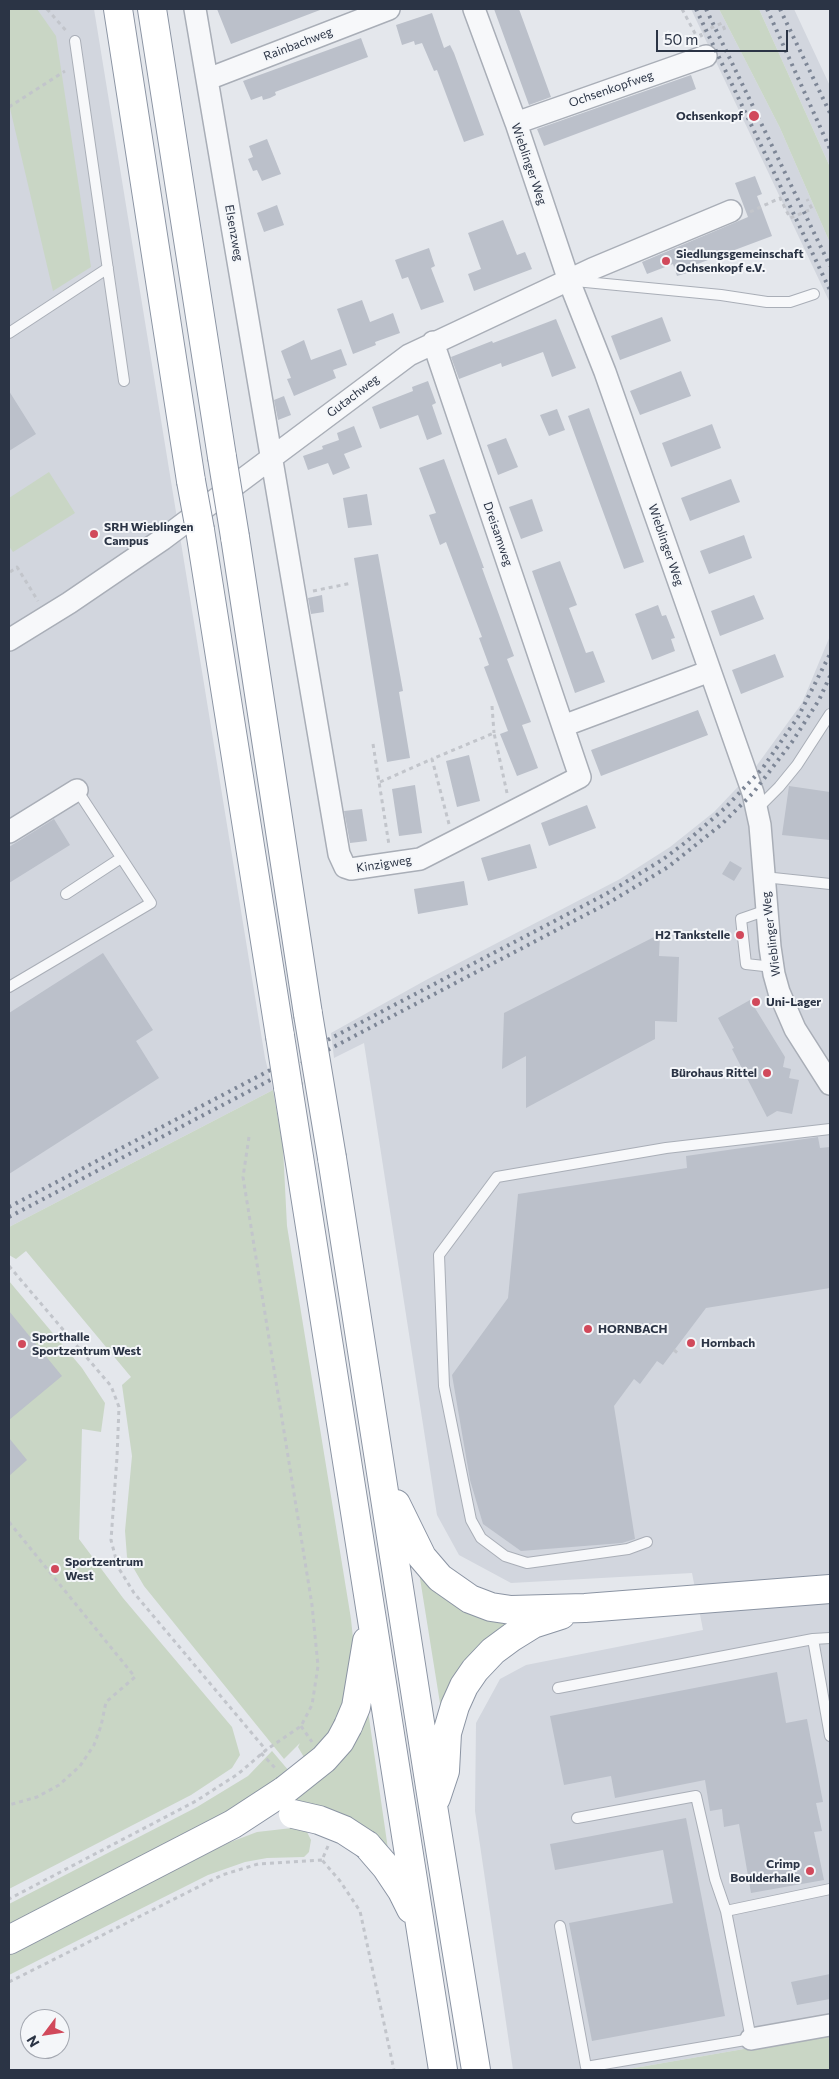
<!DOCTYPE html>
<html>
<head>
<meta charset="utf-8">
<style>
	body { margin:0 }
	#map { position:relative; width:839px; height:2079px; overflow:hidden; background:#e4e7ec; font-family:Commissioner,sans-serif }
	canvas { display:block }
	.frame { position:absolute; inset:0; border:10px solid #2b3445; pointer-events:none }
	.north { position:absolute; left:20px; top:2009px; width:50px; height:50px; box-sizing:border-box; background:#f4f6f9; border:1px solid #a4a8b1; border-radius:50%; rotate:239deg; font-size:14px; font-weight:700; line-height:20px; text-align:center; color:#2b3445 }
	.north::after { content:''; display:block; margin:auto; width:18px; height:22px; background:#d1495b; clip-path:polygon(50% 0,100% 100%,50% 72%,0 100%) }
	.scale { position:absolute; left:656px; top:30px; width:132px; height:22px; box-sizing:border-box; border:2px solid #2b3445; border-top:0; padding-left:6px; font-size:15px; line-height:18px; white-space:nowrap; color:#2b3445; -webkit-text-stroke:4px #f4f6f9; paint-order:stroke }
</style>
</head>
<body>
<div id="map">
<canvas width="839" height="2079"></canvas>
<div class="frame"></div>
<div class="north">N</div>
<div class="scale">50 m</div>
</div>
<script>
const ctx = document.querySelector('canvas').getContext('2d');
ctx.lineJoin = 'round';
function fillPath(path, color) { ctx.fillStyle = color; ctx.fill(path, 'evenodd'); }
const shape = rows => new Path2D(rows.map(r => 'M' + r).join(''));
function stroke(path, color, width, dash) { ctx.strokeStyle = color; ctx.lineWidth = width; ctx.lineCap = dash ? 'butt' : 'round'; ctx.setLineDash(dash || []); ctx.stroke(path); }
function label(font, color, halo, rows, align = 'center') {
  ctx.font = font + ' Commissioner,sans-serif'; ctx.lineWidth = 4; ctx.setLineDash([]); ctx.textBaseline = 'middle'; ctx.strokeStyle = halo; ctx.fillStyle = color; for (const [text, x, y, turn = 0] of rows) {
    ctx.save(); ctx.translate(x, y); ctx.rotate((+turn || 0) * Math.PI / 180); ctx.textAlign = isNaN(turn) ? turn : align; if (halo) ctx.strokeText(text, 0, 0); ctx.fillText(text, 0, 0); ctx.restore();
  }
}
fillPath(shape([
	[9,9,94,9,265,1058,273,1090,9,1227],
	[691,9,719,9,780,128,830,243,830,303],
	[759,9,794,9,830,86,830,167],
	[830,636,830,2034,623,2070,513,2070,475,1811,476,1723,500,1679,526,1665,703,1630,692,1573,511,1583,459,1555,437,1515,364,1043,334,1058,331,1033,426,980,620,879,670,847,714,812,752,772,802,703]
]), '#d2d6de');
fillPath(shape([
	[9,9,37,9,56,36,91,267,53,291,9,104],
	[719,9,759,9,830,167,830,243,780,128],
	[49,472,75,513,13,552,9,546,9,498],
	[273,1090,283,1148,287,1226,351,1619,354,1648,353,1675,335,1726,305,1759,298,1747,300,1743,284,1759,144,1586,127,1557,125,1531,132,1456,122,1385,131,1377,26,1251,16,1259,9,1255,9,1227],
	[9,1281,82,1368,105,1403,101,1432,82,1429,79,1539,123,1598,232,1727,240,1755,232,1768,191,1795,9,1889],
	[418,1566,517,1621,443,1722],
	[367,1704,390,1863,291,1809,293,1795],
	[272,1751,289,1771,228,1813,9,1926,9,1904,197,1807,248,1776],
	[292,1828,306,1830,311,1840,309,1852,304,1857,267,1858,245,1862,208,1875,9,1975,9,1955,228,1843,257,1832],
	[830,2034,830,2070,623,2070]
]), '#c9d6c5');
fillPath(shape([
	[217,9,320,9,320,10,231,44],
	[494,9,519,9,551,97,529,105],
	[432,13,444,48,450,45,454,53,484,135,464,142,437,70,434,71,422,43,415,45,414,41,402,45,396,25],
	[361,38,368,57,275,92,276,95,270,98,263,100,262,96,251,100,243,81],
	[691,75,696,89,544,146,537,129],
	[267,139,281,174,262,181,257,170,253,171,248,159,253,157,249,146],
	[755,176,762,194,757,196,772,236,692,266,694,271,677,276,673,264,647,274,642,262,748,217,735,183],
	[277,205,284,225,264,232,257,213],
	[503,220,517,255,525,252,532,269,474,291,468,274,481,269,468,233],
	[429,248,435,266,431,268,444,302,421,310,408,277,402,279,395,260],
	[362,300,370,322,393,313,400,333,375,342,376,345,353,354,337,309],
	[662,317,671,341,620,360,611,336],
	[556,319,576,368,552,377,543,352,502,367,501,363,459,379,451,357,492,341,493,343],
	[304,340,311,360,341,349,347,365,333,370,336,378,294,396,287,379,291,378,281,351],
	[681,371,691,396,640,415,630,391],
	[428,381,436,403,432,405,442,434,427,440,418,415,380,429,372,407,413,391,412,387],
	[9,391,36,434,9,451],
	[284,396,291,415,278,420,274,400],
	[589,408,644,562,624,569,568,416],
	[557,409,565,430,549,436,540,415],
	[712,424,721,448,671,467,662,443],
	[354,426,362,447,344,454,350,468,333,475,328,463,308,470,303,456,323,449,322,446,339,440,337,433],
	[506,438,518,467,498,475,487,445],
	[444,459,484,568,482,568,514,656,507,659,531,722,522,725,538,768,517,776,500,734,508,731,484,667,489,665,479,638,482,637,446,542,440,545,429,515,436,513,419,468],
	[731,479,740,502,690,521,681,498],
	[367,494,372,525,348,528,343,498],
	[532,499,543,531,521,539,509,507],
	[744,535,752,558,709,574,700,551],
	[378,554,403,691,399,692,410,758,387,762,354,558],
	[560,561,577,605,569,608,586,653,593,651,605,682,575,693,532,571],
	[322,595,324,612,311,614,308,598],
	[754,595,764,619,720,636,711,611],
	[658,605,662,616,666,615,675,638,671,639,675,651,652,660,635,614],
	[775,654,784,677,741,694,732,670],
	[698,710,708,735,601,776,591,750],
	[469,755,480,801,457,807,446,761],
	[415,785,422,833,399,836,392,789],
	[789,786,830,792,830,840,782,835],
	[587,805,596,828,549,846,541,823],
	[362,809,367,841,350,843,344,811],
	[54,819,70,845,9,883,9,847],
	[530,844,537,868,488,881,481,858],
	[730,861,742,868,734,881,722,874],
	[464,881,468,905,418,914,414,889],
	[660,934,659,956,679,957,677,1022,655,1021,655,1039,526,1108,526,1056,502,1069,504,1013],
	[103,953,153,1030,136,1041,159,1078,9,1174,9,1013],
	[750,1000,785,1057,783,1067,791,1069,789,1078,799,1080,792,1114,777,1111,767,1117,732,1049,734,1048,718,1018],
	[818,1137,820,1148,830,1147,830,1288,706,1308,663,1365,657,1361,640,1384,634,1379,614,1406,635,1539,622,1543,521,1551,483,1524,470,1480,452,1375,508,1298,518,1194,687,1168,686,1156],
	[9,1311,62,1376,9,1420],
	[9,1438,27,1460,9,1476],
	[777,1672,786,1723,807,1719,823,1802,816,1803,822,1831,814,1832,824,1880,751,1893,739,1824,724,1827,722,1809,710,1811,705,1780,615,1798,611,1776,564,1785,550,1716],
	[686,1818,725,2016,592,2041,569,1923,673,1903,663,1850,555,1870,550,1844],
	[830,1974,830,1999,797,2005,791,1982]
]), '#bbc0ca');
const lane = shape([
	[75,41,124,381],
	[575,281,721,295,767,302,790,302,814,294],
	[9,333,108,268],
	[757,809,779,787,797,765,830,714],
	[764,877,830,884],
	[66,894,121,858],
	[767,910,741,919,746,964,773,967],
	[9,987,151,903,77,790],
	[647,1542,628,1549,527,1563,505,1556,481,1538,471,1520,444,1386,439,1255,497,1177,666,1148,830,1129],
	[813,1639,830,1736],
	[558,1688,813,1639,830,1638],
	[577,1818,696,1796,715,1879,726,1911],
	[560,1926,586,2067,751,2039,726,1911,830,1889]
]);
const street = shape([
	[195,9,339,854,345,867,351,869,420,859,580,777,433,342],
	[474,9,516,123,569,281,605,372,753,793,760,825,770,947,774,974,779,992,795,1029,830,1084],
	[208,79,389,9],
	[516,123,706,56],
	[9,640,69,603,163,539,409,355,592,269,731,211],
	[563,726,710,671],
	[9,832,77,790],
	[751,2039,830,2025]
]);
const highway = shape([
	[118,9,191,481],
	[152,9,222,457],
	[200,530,280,1036],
	[235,537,308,1014],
	[288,1087,443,2070],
	[332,1158,433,1806,476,2070],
	[396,1504,422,1557,440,1578,470,1599,491,1607,511,1610,585,1608,830,1589],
	[348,1726,356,1707,367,1641],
	[436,1798,445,1771,447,1733,455,1706,464,1686,475,1670,493,1651,512,1637,533,1624,561,1615],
	[367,1845,386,1867,402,1891,411,1909],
	[9,1940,233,1824,285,1790]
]);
stroke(lane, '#a9aeb7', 12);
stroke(street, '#a9aeb7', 24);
stroke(highway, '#8b94a3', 30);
stroke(shape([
	[47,9,68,33],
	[682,9,698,39],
	[702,37,700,33,722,23,726,33],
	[9,107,65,71],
	[750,212,780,198,790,218,812,209,807,199],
	[10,572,17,567,38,601],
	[313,591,352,583],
	[492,706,494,733],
	[373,744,389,845],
	[380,782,432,759],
	[449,824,432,759,494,733,507,793],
	[249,1137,243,1177,312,1605,318,1666,312,1705,301,1726,266,1750],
	[9,1266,111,1386,119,1407,117,1457,111,1540,118,1567,134,1593,266,1750,238,1774,196,1801,9,1899],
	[674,1350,680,1355],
	[9,1522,135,1677,106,1702,101,1726,94,1745,80,1766,59,1785,37,1797,9,1805],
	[301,1726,312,1742],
	[261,1753,276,1769],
	[328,1846,322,1860,340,1881,360,1911,394,2070],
	[9,1982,222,1875,258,1864,322,1860]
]), '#c2c5cb', 3, [4, 4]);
stroke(lane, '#f7f8fa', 10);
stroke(street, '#f7f8fa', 21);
stroke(highway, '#fff', 28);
stroke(shape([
	[696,9,830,290],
	[706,9,830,266],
	[767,9,830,149],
	[780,9,830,113],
	[9,1207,606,894,662,860,686,842,725,808,762,769,798,717,830,654],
	[9,1217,610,902,668,867,722,824,753,793,792,742,819,700,830,676]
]), '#7d8696', 4, [2.5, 5]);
const highwayBridge = shape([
	[222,457,235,537],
	[191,481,200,530],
	[308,1014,332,1158],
	[280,1036,288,1087],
	[285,1790,324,1759,340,1741,348,1726],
	[293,1814,319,1820,344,1830,367,1845]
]);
stroke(highwayBridge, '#8b94a3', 30, []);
stroke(highwayBridge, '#fff', 28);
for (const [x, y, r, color] of [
	[754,116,6,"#d1495b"],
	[666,261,5,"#d1495b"],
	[94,534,5,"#d1495b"],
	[740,935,5,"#d1495b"],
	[756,1002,5,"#d1495b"],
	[767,1073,5,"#d1495b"],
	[588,1329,5,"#d1495b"],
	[691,1343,5,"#d1495b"],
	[22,1344,5,"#d1495b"],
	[55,1569,5,"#d1495b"],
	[810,1871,5,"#d1495b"]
]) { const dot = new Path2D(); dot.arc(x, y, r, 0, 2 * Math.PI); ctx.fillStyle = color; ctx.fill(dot); stroke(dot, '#f4f6f9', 2); }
label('12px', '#2b3445', '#f4f6f9', [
	["Rainbachweg",298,44,-21],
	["Ochsenkopfweg",611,89,-19],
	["Wieblinger Weg",529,164,71],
	["Elsenzweg",234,233,80],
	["Gutachweg",353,396,-37],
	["Dreisamweg",498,534,71],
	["Wieblinger Weg",666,545,71],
	["Kinzigweg",384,864,-9],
	["Wieblinger Weg",771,934,-97]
]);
label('bold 12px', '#2b3445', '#f4f6f9', [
	["Ochsenkopf",743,116,"right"],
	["Siedlungsgemeinschaft",676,254],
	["Ochsenkopf e.V.",676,268],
	["SRH Wieblingen",104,527],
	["Campus",104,541],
	["H2 Tankstelle",730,935,"right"],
	["Uni-Lager",766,1002],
	["Bürohaus Rittel",757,1073,"right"],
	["HORNBACH",598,1329],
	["Sporthalle",32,1337],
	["Sportzentrum West",32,1351],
	["Hornbach",701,1343],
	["Sportzentrum",65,1562],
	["West",65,1576],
	["Crimp",800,1864,"right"],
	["Boulderhalle",800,1878,"right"]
], 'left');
</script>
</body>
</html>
